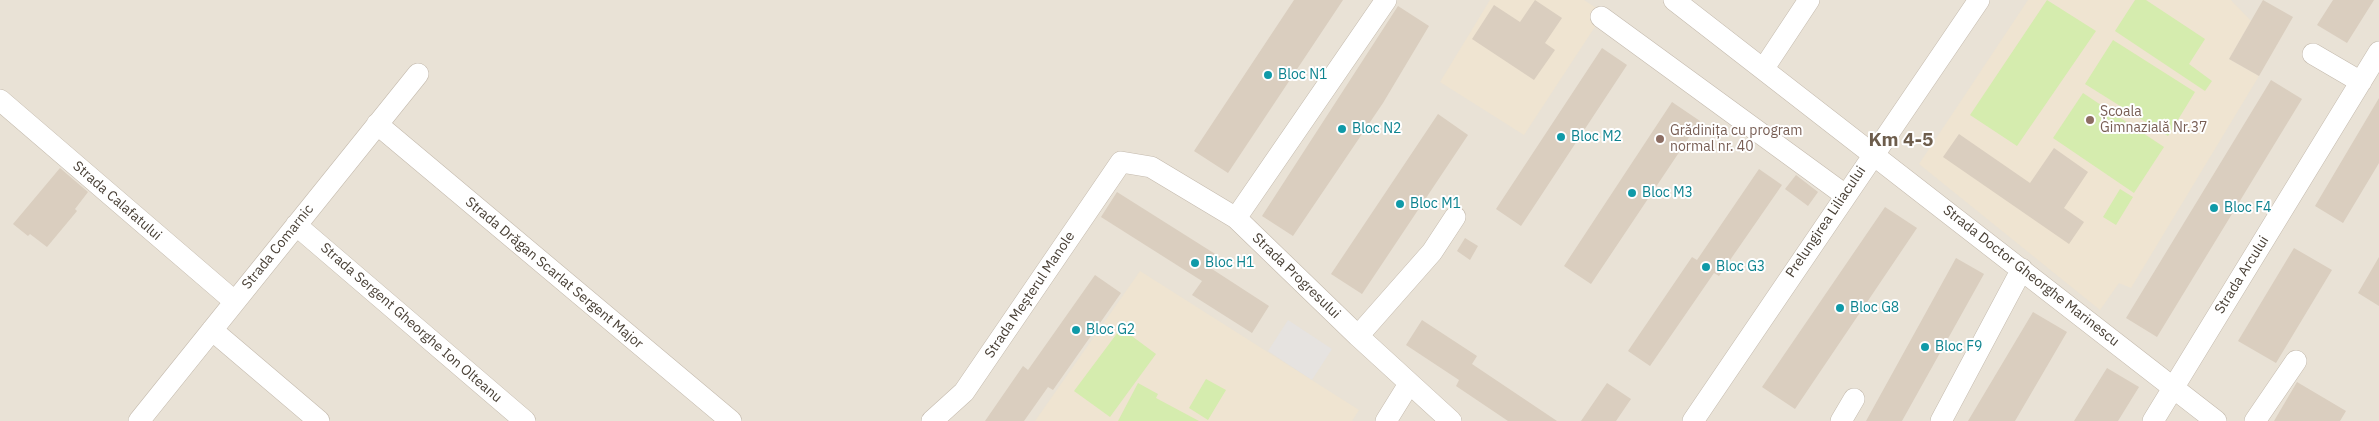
<!DOCTYPE html>
<html>
<head>
<meta charset="utf-8">
<style>
	body { margin:0 }
	canvas { display:block; background:#f5f0e8 }
</style>
</head>
<body>
<canvas width="2379" height="421"></canvas>
<script>
const ctx = document.querySelector('canvas').getContext('2d');
ctx.lineJoin = 'round';
function fillPath(path, color) { ctx.fillStyle = color; ctx.fill(path, 'evenodd'); }
const shape = rows => new Path2D(rows.map(r => 'M' + r).join(''));
function stroke(path, color, width, dash) { ctx.strokeStyle = color; ctx.lineWidth = width; ctx.lineCap = dash ? 'butt' : 'round'; ctx.setLineDash(dash || []); ctx.stroke(path); }
function label(font, color, halo, rows, align = 'center') {
  ctx.font = font + ' "IBM Plex Sans",sans-serif'; ctx.lineWidth = 4; ctx.setLineDash([]); ctx.textBaseline = 'middle'; ctx.strokeStyle = halo; ctx.fillStyle = color; for (const [text, x, y, turn = 0] of rows) {
    ctx.save(); ctx.translate(x, y); ctx.rotate((+turn || 0) * Math.PI / 180); ctx.textAlign = isNaN(turn) ? turn : align; if (halo) ctx.strokeText(text, 0, 0); ctx.fillText(text, 0, 0); ctx.restore();
  }
}
fillPath(shape([
	[0,0,2379,0,2379,421,0,421]
]), '#e9e2d6');
fillPath(shape([
	[1490,0,1584,0,1604,13,1524,135,1440,82],
	[2028,0,2231,0,2251,21,2229,59,2259,76,2131,288,2119,283,2100,310,1919,164],
	[1140,271,1359,410,1352,421,1035,421]
]), '#efe4d1');
fillPath(shape([
	[2047,0,2096,31,2017,146,1970,115],
	[2135,0,2146,0,2205,39,2189,64,2212,81,2205,91,2115,31],
	[2113,40,2195,92,2168,136,2085,84],
	[2083,93,2164,147,2134,193,2053,138],
	[2120,189,2133,197,2116,225,2103,217],
	[1121,328,1156,354,1110,417,1074,391],
	[1206,379,1226,390,1208,420,1189,408],
	[1138,383,1158,394,1156,398,1199,421,1118,421]
]), '#d5ecae');
fillPath(shape([
	[1288,320,1332,349,1312,380,1268,351]
]), '#e6e3e0');
fillPath(shape([
	[1294,0,1343,0,1228,173,1194,151],
	[1535,0,1562,18,1545,43,1555,50,1534,80,1472,39,1494,5,1520,22],
	[2263,0,2293,17,2259,76,2229,59],
	[2333,0,2374,0,2347,43,2317,25],
	[1398,6,1429,26,1383,103,1293,236,1262,216],
	[1602,48,1627,65,1521,226,1496,209],
	[2271,80,2302,99,2157,337,2126,318],
	[2379,98,2379,163,2343,223,2315,206],
	[1672,102,1700,121,1591,284,1564,266],
	[1438,114,1468,135,1362,294,1331,274],
	[1959,134,2030,183,2054,148,2088,172,2064,208,2084,222,2069,244,1943,157],
	[60,168,88,192,75,209,77,211,47,247,30,234,28,236,13,224],
	[1759,169,1782,185,1719,276,1714,273,1650,366,1628,351,1692,257,1697,260],
	[1796,175,1818,192,1808,206,1785,189],
	[1117,192,1220,257,1212,269,1269,306,1252,333,1192,295,1202,281,1101,217],
	[1885,207,1917,228,1795,409,1762,387],
	[1465,238,1478,246,1470,260,1457,251],
	[2294,248,2332,270,2276,363,2238,341],
	[2379,257,2379,306,2358,293],
	[1956,258,1984,274,1902,421,1866,421],
	[1095,275,1121,293,1053,390,1048,387,1024,421,985,421,1023,366,1028,370],
	[2033,312,2067,332,2015,421,1968,421],
	[1422,320,1477,356,1472,364,1557,421,1508,421,1456,386,1459,380,1406,345],
	[2107,368,2139,387,2118,421,2074,421],
	[2297,382,2346,411,2340,421,2274,421],
	[1607,383,1631,399,1616,421,1581,421]
]), '#dacebf');
const minor = shape([
	[1674,0,2216,421],
	[1601,17,1845,195],
	[2313,54,2361,82],
	[1764,68,1809,0],
	[0,100,234,301],
	[377,124,731,421],
	[1236,218,1386,0],
	[296,225,525,421],
	[212,330,319,421],
	[1358,336,1432,252,1455,217],
	[139,421,418,74],
	[932,421,964,392,1121,162,1151,167,1236,218,1358,336,1451,421],
	[1386,421,1409,384],
	[1693,421,1979,0],
	[1841,421,1854,399],
	[1941,421,2022,269],
	[2153,421,2379,52],
	[2255,421,2296,361]
]);
stroke(minor, '#c4baad', 22);
stroke(minor, '#fff', 21);
for (const [x, y, r, color] of [
	[1268,75,5,"#0f9aa8"],
	[2090,120,5,"#8d6e63"],
	[1342,129,5,"#0f9aa8"],
	[1561,137,5,"#0f9aa8"],
	[1660,139,5,"#8d6e63"],
	[1632,193,5,"#0f9aa8"],
	[1400,204,5,"#0f9aa8"],
	[2214,208,5,"#0f9aa8"],
	[1195,263,5,"#0f9aa8"],
	[1706,267,5,"#0f9aa8"],
	[1840,308,5,"#0f9aa8"],
	[1076,330,5,"#0f9aa8"],
	[1925,347,5,"#0f9aa8"]
]) { const dot = new Path2D(); dot.arc(x, y, r, 0, 2 * Math.PI); ctx.fillStyle = color; ctx.fill(dot); stroke(dot, '#fff', 2); }
label('14px', '#0d838f', '#fff', [
	["Bloc N1",1278,75],
	["Bloc N2",1352,129],
	["Bloc M2",1571,137],
	["Bloc M3",1642,193],
	["Bloc M1",1410,204],
	["Bloc F4",2224,208],
	["Bloc H1",1205,263],
	["Bloc G3",1716,267],
	["Bloc G8",1850,308],
	["Bloc G2",1086,330],
	["Bloc F9",1935,347]
], 'left');
label('14px', '#785e54', '#fff', [
	["Școala",2100,112],
	["Gimnazială Nr.37",2100,128],
	["Grădinița cu program",1670,131],
	["normal nr. 40",1670,147]
], 'left');
label('14px', '#494036', '#fff', [
	["Strada Calafatului",117,201,41],
	["Prelungirea Liliacului",1826,222,-56],
	["Strada Comarnic",278,247,-51],
	["Strada Drăgan Scarlat Sergent Major",554,273,40],
	["Strada Arcului",2242,275,-58],
	["Strada Progresului",1296,276,44],
	["Strada Doctor Gheorghe Marinescu",2031,276,38],
	["Strada Meșterul Manole",1030,295,-56],
	["Strada Sergent Gheorghe Ion Olteanu",411,323,41]
]);
label('bold 19px', '#6d5d4c', '#fff', [
	["Km 4-5",1901,141]
]);
</script>
</body>
</html>
